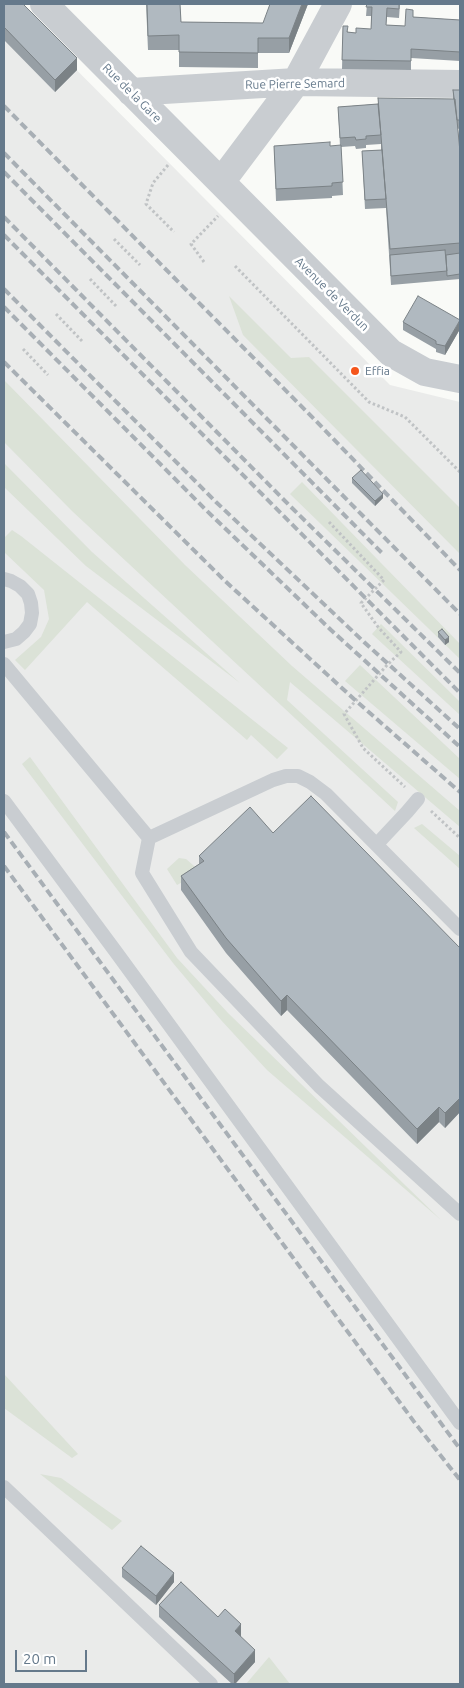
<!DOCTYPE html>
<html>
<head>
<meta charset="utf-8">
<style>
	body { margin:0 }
	#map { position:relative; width:464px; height:1688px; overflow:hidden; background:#f9faf7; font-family:Ubuntu,sans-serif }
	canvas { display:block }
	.frame { position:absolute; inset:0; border:5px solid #65798b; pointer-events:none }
	.scale { position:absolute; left:15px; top:1650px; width:72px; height:22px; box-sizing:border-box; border:2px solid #65798b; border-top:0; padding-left:6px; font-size:15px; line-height:18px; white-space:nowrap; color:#65798b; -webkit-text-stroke:4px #fff; paint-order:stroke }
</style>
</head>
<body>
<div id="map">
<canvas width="464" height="1688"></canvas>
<div class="frame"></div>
<div class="scale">20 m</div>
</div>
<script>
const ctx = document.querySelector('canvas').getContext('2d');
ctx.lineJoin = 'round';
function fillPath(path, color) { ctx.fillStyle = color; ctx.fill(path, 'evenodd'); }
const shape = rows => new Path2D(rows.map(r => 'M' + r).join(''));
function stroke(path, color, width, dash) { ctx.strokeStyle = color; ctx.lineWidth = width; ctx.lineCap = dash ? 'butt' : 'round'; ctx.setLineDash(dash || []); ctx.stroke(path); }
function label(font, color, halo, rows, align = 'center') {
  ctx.font = font + ' Ubuntu,sans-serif'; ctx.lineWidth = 5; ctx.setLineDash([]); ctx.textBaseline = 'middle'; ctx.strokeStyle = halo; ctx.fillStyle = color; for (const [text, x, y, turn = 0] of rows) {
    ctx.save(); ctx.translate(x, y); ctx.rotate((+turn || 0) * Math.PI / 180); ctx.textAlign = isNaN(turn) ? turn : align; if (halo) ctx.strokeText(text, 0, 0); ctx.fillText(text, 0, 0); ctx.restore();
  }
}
fillPath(shape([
	[4,4,11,4,390,385,460,402,460,1684,4,1684]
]), '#eaebea');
fillPath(shape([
	[229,296,291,358,309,357,460,508,460,554,243,335],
	[4,380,185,565,292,666,460,811,460,827,290,682,287,700,398,802,395,811,72,511,4,442],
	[4,463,92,552,240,683,86,566,4,487],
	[302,482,460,644,460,659,290,494],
	[12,530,21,536,288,748,277,759,251,735,247,740,87,602,25,670,15,660,41,637,49,619,44,590,4,552,4,538],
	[381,624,460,702,460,715,372,634],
	[360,665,460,759,460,779,345,681],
	[30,757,177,958,228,1013,441,1220,267,1070,221,1020,173,963,22,764],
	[422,824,460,856,460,869,414,828],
	[179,858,186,859,201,872,177,885,167,869],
	[4,1374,78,1454,72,1458,4,1408],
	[40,1474,61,1478,122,1521,112,1530],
	[269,1657,290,1684,246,1684]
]), '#dbe2d7');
stroke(shape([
	[168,165,153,183,146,204,174,232],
	[114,239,140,265],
	[204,262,191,244,218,216],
	[235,266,369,402,405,417,460,472],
	[90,279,117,307],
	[56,314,82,341],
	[23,349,48,375],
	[329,522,384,580,361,603,378,627,401,652,388,664,344,714,363,748,405,787],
	[431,811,460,838]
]), '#c0c3c5', 3, [2.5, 2.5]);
stroke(shape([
	[4,579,11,581,20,586,28,594,31,603,32,613,30,624,24,632,16,639,4,642],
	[4,664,149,838],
	[4,801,116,952,460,1423],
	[149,838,142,873,191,952,319,1086,460,1214],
	[149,838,273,780,286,776,298,776,310,782,326,794,460,929],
	[377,844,407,812,418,799],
	[4,1487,211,1684]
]), '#c9cdd1', 14);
stroke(shape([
	[44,4,391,353,425,372,460,379],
	[131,92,296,82,460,84],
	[221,182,296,82,338,4]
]), '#c9cdd1', 28);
stroke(shape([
	[4,106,316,421,460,570],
	[4,153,460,614],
	[4,172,383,554],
	[4,217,290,506,460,673],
	[4,235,460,693],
	[4,289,216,502,364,642,460,729],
	[4,307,207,511,331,630,460,747],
	[4,362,225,581,355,700,460,792],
	[4,832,460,1449],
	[4,866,415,1423,460,1480]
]), '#a8afb5', 4, [8, 4]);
fillPath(shape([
	[4,4,77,70,55,92,4,40],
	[146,4,180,4,181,22,263,23,308,4,289,53,258,53,258,68,179,67,179,50,148,50],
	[367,4,400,4,399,18,387,17,386,25,405,26,413,17,460,20,460,61,411,58,411,70,342,69,343,26,348,32,356,33,371,29,371,16,366,16],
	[453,90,460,90,460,128,458,129,460,152,460,279,391,285,386,208,365,209,362,151,381,150,381,144,366,145,366,148,356,149,355,146,341,147,343,195,332,196,332,198,276,201,274,146,340,146,338,107,378,104,378,98,453,99],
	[403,322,460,329,445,355,436,352,436,349,403,330],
	[352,478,383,498,375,506,352,483],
	[438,632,449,642,445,645,438,637],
	[273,833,460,948,460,1112,445,1128,439,1122,417,1144,287,1010,281,1016,226,953,181,890,181,876,199,864,199,856],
	[122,1568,174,1582,156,1605,122,1577],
	[159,1605,218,1617,241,1637,255,1662,235,1684,232,1684,159,1617]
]), '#979fa5');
fillPath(shape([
	[302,4,308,4,289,53,289,38],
	[77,58,77,70,55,92,55,80],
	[460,320,460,329,445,355,445,346],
	[383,494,383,498,375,506,375,501],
	[449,637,449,642,445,645,445,640],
	[287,995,287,1010,281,1016,281,1001],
	[460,1098,460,1112,445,1128,445,1113],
	[439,1107,439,1122,417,1144,417,1129],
	[174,1573,174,1582,156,1605,156,1596],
	[241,1624,241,1637,235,1644,235,1631],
	[255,1650,255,1662,235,1684,234,1684,234,1674]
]), '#7b8286');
const building = shape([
	[4,4,23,4,77,58,55,80,4,27,4,4],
	[147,4,180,4,181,22,263,23,270,4,302,4,289,38,258,38,258,53,179,52,179,35,148,36,147,4],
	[367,4,399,4,399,9,387,8,386,25,405,26,406,9,413,10,413,17,460,20,460,52,411,49,411,61,342,60,343,26,348,26,347,32,356,33,356,28,371,29,372,7,366,7,367,4],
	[453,90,460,90,460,120,457,120,453,90],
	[378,98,455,99,460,152,460,243,390,249,378,98],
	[378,104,381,135,366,136,366,139,356,140,355,137,340,138,338,107,378,104],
	[330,142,330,146,341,145,343,182,332,183,332,186,276,189,274,146,330,142],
	[382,150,386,199,365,200,362,151,382,150],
	[445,250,447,271,391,276,390,255,445,250],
	[460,253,460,274,447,276,446,255,460,253],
	[418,296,460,320,445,346,436,344,436,341,403,322,418,296],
	[361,470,383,494,375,501,352,478,361,470],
	[442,629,449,637,445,640,438,632,442,629],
	[311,796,460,948,460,1098,445,1113,439,1107,417,1129,287,995,281,1001,226,938,181,876,204,861,199,856,250,807,273,833,311,796],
	[141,1546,174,1573,156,1596,122,1568,141,1546],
	[181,1582,218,1617,225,1609,241,1624,235,1631,255,1650,234,1674,159,1605,181,1582]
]);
fillPath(building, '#b0b9c0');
stroke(building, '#7b8286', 1);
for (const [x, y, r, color] of [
	[355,371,5,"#f5561c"]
]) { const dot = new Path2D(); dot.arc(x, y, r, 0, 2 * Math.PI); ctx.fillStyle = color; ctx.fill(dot); stroke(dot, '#fff', 2); }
label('12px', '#65798b', '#fff', [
	["Rue Pierre Semard",295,84,-1],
	["Rue de la Gare",132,93,45],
	["Avenue de Verdun",332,294,45]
]);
label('12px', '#65798b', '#fff', [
	["Effia",365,371]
], 'left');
</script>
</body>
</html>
